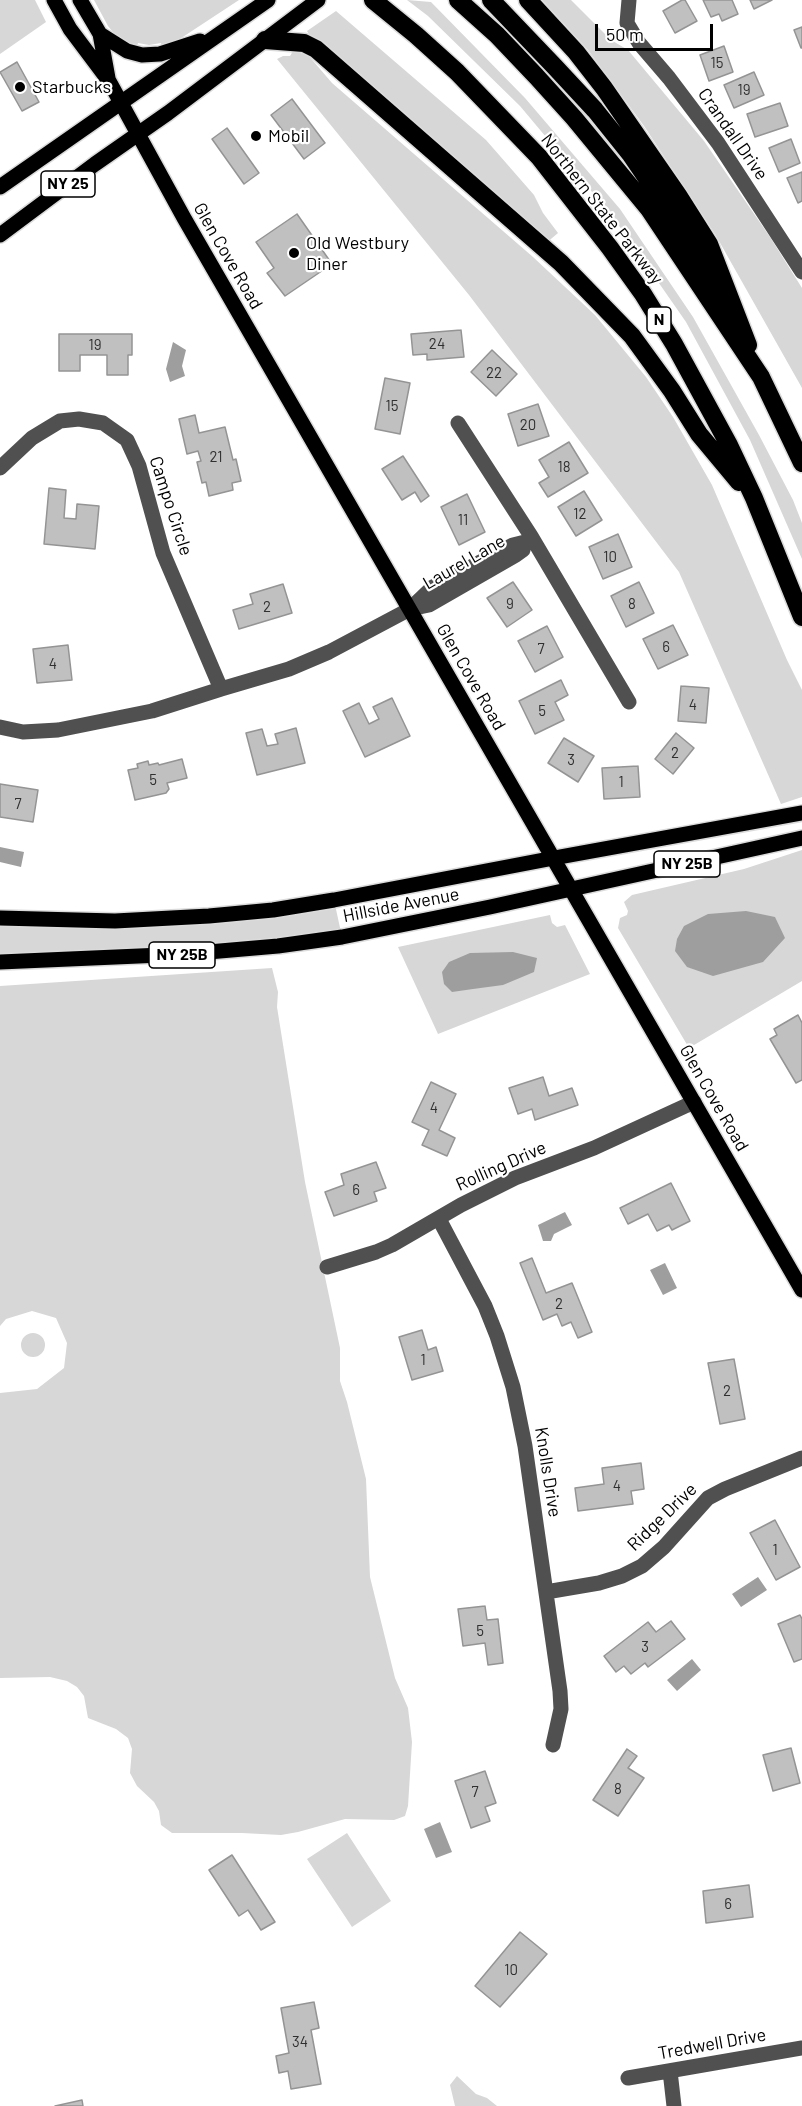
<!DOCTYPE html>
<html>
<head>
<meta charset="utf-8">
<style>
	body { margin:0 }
	#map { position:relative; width:802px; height:2106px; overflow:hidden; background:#fff; font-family:Barlow,sans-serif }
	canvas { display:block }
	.scale { position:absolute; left:595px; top:24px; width:118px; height:27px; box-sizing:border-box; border:3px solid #000; border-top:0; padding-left:8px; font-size:18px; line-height:21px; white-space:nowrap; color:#000; -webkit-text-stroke:4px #fff; paint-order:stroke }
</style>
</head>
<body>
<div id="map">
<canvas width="802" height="2106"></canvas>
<div class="scale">50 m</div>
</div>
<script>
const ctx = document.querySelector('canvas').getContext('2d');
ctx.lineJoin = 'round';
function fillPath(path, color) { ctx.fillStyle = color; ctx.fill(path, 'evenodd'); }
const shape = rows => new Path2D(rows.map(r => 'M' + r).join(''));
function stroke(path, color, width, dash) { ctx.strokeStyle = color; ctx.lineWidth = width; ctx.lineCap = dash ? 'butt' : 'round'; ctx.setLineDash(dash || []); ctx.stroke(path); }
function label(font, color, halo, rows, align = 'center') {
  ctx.font = font + ' Barlow,sans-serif'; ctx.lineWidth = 4.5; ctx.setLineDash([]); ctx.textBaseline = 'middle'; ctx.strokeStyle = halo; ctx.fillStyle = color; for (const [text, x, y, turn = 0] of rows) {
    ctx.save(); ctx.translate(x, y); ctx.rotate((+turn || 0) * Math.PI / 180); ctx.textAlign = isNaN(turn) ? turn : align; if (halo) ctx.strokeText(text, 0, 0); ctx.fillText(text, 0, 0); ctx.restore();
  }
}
fillPath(shape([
	[0,0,35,0,46,22,0,54],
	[94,0,239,0,163,50,161,43,149,45,138,43,136,49,120,41,108,26],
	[407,0,431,2,525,98,620,209,693,317,759,435,793,500,802,523,802,559,750,440,686,322,613,217,520,106,428,16],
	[542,0,571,0,611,40,628,50,704,141,770,237,802,288,802,388,715,234,644,126,588,50],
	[336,11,486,140,534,195,543,213,558,233,545,244,312,40,307,31],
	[293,51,308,55,332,83,533,257,595,315,646,377,673,417,712,485,787,660,802,690,802,797,781,804,679,572,469,295,277,59,283,56,290,56],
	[802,850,802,981,689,1048,618,928,620,918,627,915,628,911,624,902,632,895,744,869],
	[334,900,342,937,0,962,0,918,52,920],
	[550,915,552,923,557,927,565,925,590,974,438,1034,398,947],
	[272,968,278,992,277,1007,305,1182,340,1348,340,1381,347,1402,366,1479,370,1577,395,1678,408,1708,412,1742,408,1806,405,1816,394,1820,345,1819,298,1832,281,1835,242,1833,172,1833,161,1825,159,1811,154,1802,137,1786,130,1773,132,1749,128,1738,116,1729,88,1718,84,1696,77,1687,67,1681,50,1677,0,1678,0,1393,37,1389,64,1368,67,1343,56,1318,32,1311,6,1319,0,1326,0,986],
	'21 1345a12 12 0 1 1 24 0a12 12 0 1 1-24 0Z',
	[347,1833,391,1901,352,1927,307,1859],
	[457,2076,476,2094,487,2098,497,2106,455,2106,450,2085]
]), '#d7d7d7');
fillPath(shape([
	[173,342,186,350,182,366,185,376,170,382,166,369],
	[0,847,24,852,21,867,0,862],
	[746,911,775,917,785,938,763,962,713,976,687,967,675,951,677,939,684,926,708,914],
	[513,952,537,958,534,972,503,985,473,989,452,992,444,984,442,972,449,962,470,953],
	[565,1212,572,1225,554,1234,551,1241,543,1241,538,1225],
	[665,1263,677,1288,663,1295,650,1270],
	[758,1577,767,1590,741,1607,732,1594],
	[692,1659,701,1670,677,1691,667,1680],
	[440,1822,452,1852,436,1858,424,1829]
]), '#9e9e9e');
const building = shape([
	[682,0,685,0,697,21,675,33,663,11,682,0],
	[703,0,732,0,738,14,722,21,719,14,711,17,703,0],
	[750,0,772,0,754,9,750,0],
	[802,27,802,48,801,48,794,30,802,27],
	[724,46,733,72,709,81,700,55,724,46],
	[17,62,39,102,22,111,0,72,17,62],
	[754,72,764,95,734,108,724,85,754,72],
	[292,99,325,143,304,159,271,115,292,99],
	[780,103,788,126,755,137,747,114,780,103],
	[227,128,259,173,244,184,212,139,227,128],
	[791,139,800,163,779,172,769,148,791,139],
	[802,172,802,201,798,203,787,178,802,172],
	[297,214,332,264,285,296,267,273,274,268,256,242,297,214],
	[461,330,464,357,427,360,427,354,413,355,411,334,461,330],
	[59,334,132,334,132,355,128,355,128,375,107,375,107,355,80,355,80,371,59,371,59,334],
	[492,350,517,374,496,396,471,372,492,350],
	[385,378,410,383,400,434,375,429,385,378],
	[538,404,549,436,518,446,508,414,538,404],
	[195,415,199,433,225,427,233,460,236,459,241,481,232,483,233,490,209,496,206,482,202,483,197,462,201,461,198,451,187,454,179,419,195,415],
	[569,442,588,473,548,497,539,483,549,477,539,460,569,442],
	[403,456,429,496,421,502,415,492,402,500,382,469,403,456],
	[49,488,66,490,64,518,76,519,77,504,99,506,95,549,44,544,49,488],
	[584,491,602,520,576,536,558,507,584,491],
	[467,494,485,532,459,545,441,507,467,494],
	[618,534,632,567,603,579,589,547,618,534],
	[513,582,532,610,507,627,487,598,513,582],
	[639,582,654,613,626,627,611,596,639,582],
	[283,584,292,613,239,629,233,610,253,604,250,594,283,584],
	[673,625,688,655,658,669,643,639,673,625],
	[547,626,563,657,535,672,518,641,547,626],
	[68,645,72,680,37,683,33,649,68,645],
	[561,680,568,695,555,702,564,720,535,734,519,701,561,680],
	[681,686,709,688,706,723,678,721,681,686],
	[392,698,410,736,365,757,343,711,359,703,369,724,379,719,373,707,392,698],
	[296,728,305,763,257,775,246,733,262,729,267,746,278,744,275,734,296,728],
	[676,733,694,748,673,774,655,759,676,733],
	[564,738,594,756,578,782,548,763,564,738],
	[182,759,187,778,167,783,169,789,166,793,135,800,128,770,138,768,137,764,148,761,149,765,158,763,159,765,182,759],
	[638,766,640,797,604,799,602,768,638,766],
	[0,784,38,790,33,822,0,817,0,784],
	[798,1015,802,1023,802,1080,796,1083,770,1039,777,1035,774,1029,798,1015],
	[543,1077,549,1096,572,1088,578,1105,535,1120,532,1109,518,1114,509,1088,543,1077],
	[431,1082,456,1094,439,1130,455,1138,447,1156,422,1145,429,1130,412,1122,431,1082],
	[376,1162,386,1188,374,1192,377,1201,334,1216,325,1192,344,1185,341,1174,376,1162],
	[671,1183,690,1221,672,1230,669,1225,657,1231,648,1214,628,1224,620,1208,671,1183],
	[532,1258,546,1293,572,1283,592,1332,578,1338,571,1322,562,1326,557,1314,543,1320,520,1263,532,1258],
	[422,1330,428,1350,436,1347,443,1371,412,1380,399,1337,422,1330],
	[734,1359,745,1419,720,1424,708,1363,734,1359],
	[641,1463,644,1489,631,1491,633,1504,578,1511,575,1488,604,1484,602,1468,641,1463],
	[775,1520,800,1567,776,1580,750,1533,775,1520],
	[485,1606,487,1620,498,1619,503,1663,488,1665,485,1643,463,1646,458,1609,485,1606],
	[800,1615,802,1619,802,1659,794,1662,778,1624,800,1615],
	[671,1621,685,1639,648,1667,645,1663,631,1674,624,1666,616,1672,604,1656,648,1622,656,1632,671,1621],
	[791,1748,800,1783,773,1791,763,1755,791,1748],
	[627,1749,637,1756,628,1768,644,1778,618,1816,593,1800,627,1749],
	[485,1771,496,1803,485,1807,490,1821,471,1828,455,1781,485,1771],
	[232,1855,275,1922,261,1930,248,1910,239,1916,209,1870,232,1855],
	[749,1885,753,1917,706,1923,703,1891,749,1885],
	[520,1932,547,1954,500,2007,475,1986,520,1932],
	[314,2002,319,2028,311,2030,321,2084,291,2089,288,2071,279,2073,276,2056,289,2053,281,2008,314,2002],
	[82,2100,83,2106,55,2106,82,2100]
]);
fillPath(building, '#c0c0c0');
stroke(building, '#949494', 1.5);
const major = shape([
	[54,0,70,29,109,81,184,218,802,1290],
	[80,0,100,34,108,78],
	[100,34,127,51,142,55,160,54,200,41],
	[0,187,268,0],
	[0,235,95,164,168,113,318,0],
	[0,918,115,921,209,916,273,910,334,900,554,858,802,813],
	[0,962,185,954,278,946,342,937,490,907,802,838]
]);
const highway = shape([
	[373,0,416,35,457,72,539,157,610,248,643,294,674,344,729,445,754,498,802,617],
	[458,0,497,35,536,76,574,118,649,209,761,377,802,463],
	[491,0,555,67,595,110,631,155,695,249,719,296],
	[528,0,576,52,604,88,678,195,709,244,748,345],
	[265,40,304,43,316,49,561,263,632,336,672,391,699,434,739,482]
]);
stroke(major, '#dbdbdb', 18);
stroke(highway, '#dbdbdb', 21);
stroke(shape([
	[629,0,627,23,639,43,669,78,718,143,802,272],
	[458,423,531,536,629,702],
	[0,468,32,438,60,421,79,419,103,423,127,440,139,466,163,553,221,689,152,711,58,730,23,732,0,727],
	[410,609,429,605,516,555,523,550],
	[221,689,289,669,329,652,410,609,433,587,513,545,533,540],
	[439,1219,485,1306,497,1336,513,1387,525,1446,560,1691,561,1709,553,1745],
	[327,1267,376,1252,392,1245,461,1205,515,1178,594,1148,694,1102],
	[546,1592,599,1583,622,1576,642,1566,664,1547,708,1498,725,1489,802,1458],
	[670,2071,674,2106],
	[628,2078,802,2048]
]), '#505050', 15);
stroke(major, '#000', 15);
stroke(highway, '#000', 18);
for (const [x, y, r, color] of [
	[20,87,6,"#000"],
	[256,136,6,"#000"],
	[294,253,6,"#000"]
]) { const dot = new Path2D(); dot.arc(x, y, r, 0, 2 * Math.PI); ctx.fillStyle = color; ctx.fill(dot); stroke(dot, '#fff', 2); }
label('15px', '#303030', null, [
	["15",717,63],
	["19",744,90],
	["24",437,344],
	["19",95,345],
	["22",494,373],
	["15",392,406],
	["20",528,425],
	["21",216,457],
	["18",564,467],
	["12",580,514],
	["11",463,520],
	["10",610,557],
	["9",510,604],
	["8",632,604],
	["2",267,607],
	["6",666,647],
	["7",541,649],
	["4",53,664],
	["4",693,705],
	["5",542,711],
	["2",675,753],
	["3",571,760],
	["5",153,780],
	["1",621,782],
	["7",18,804],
	["4",434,1108],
	["6",356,1190],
	["2",559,1304],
	["1",423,1360],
	["2",727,1391],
	["4",617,1486],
	["1",775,1550],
	["5",480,1631],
	["3",645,1647],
	["8",618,1789],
	["7",475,1792],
	["6",728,1904],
	["10",511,1970],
	["34",300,2042]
]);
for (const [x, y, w] of [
	[68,184,54],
	[659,320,24],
	[687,864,66],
	[182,955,66]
]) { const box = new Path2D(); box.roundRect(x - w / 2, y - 13, w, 26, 4.5); ctx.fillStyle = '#fff'; ctx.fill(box); stroke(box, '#000', 1.5); }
label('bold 16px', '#000', null, [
	["NY 25",68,184],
	["N",659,320],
	["NY 25B",687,864],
	["NY 25B",182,955]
]);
label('18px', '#000', '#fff', [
	["Starbucks",32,87],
	["Mobil",268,136],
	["Old Westbury",306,243],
	["Diner",306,264]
], 'left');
label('18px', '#000', '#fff', [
	["Crandall Drive",733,134,55],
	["Northern State Parkway",602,209,52],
	["Glen Cove Road",228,256,60],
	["Campo Circle",171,506,72],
	["Laurel Lane",464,562,-30],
	["Glen Cove Road",471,677,60],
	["Hillside Avenue",401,905,-11],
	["Glen Cove Road",714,1098,60],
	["Rolling Drive",501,1166,-24],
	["Knolls Drive",548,1472,81],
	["Ridge Drive",662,1517,-44],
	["Tredwell Drive",712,2044,-10]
]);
</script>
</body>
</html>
